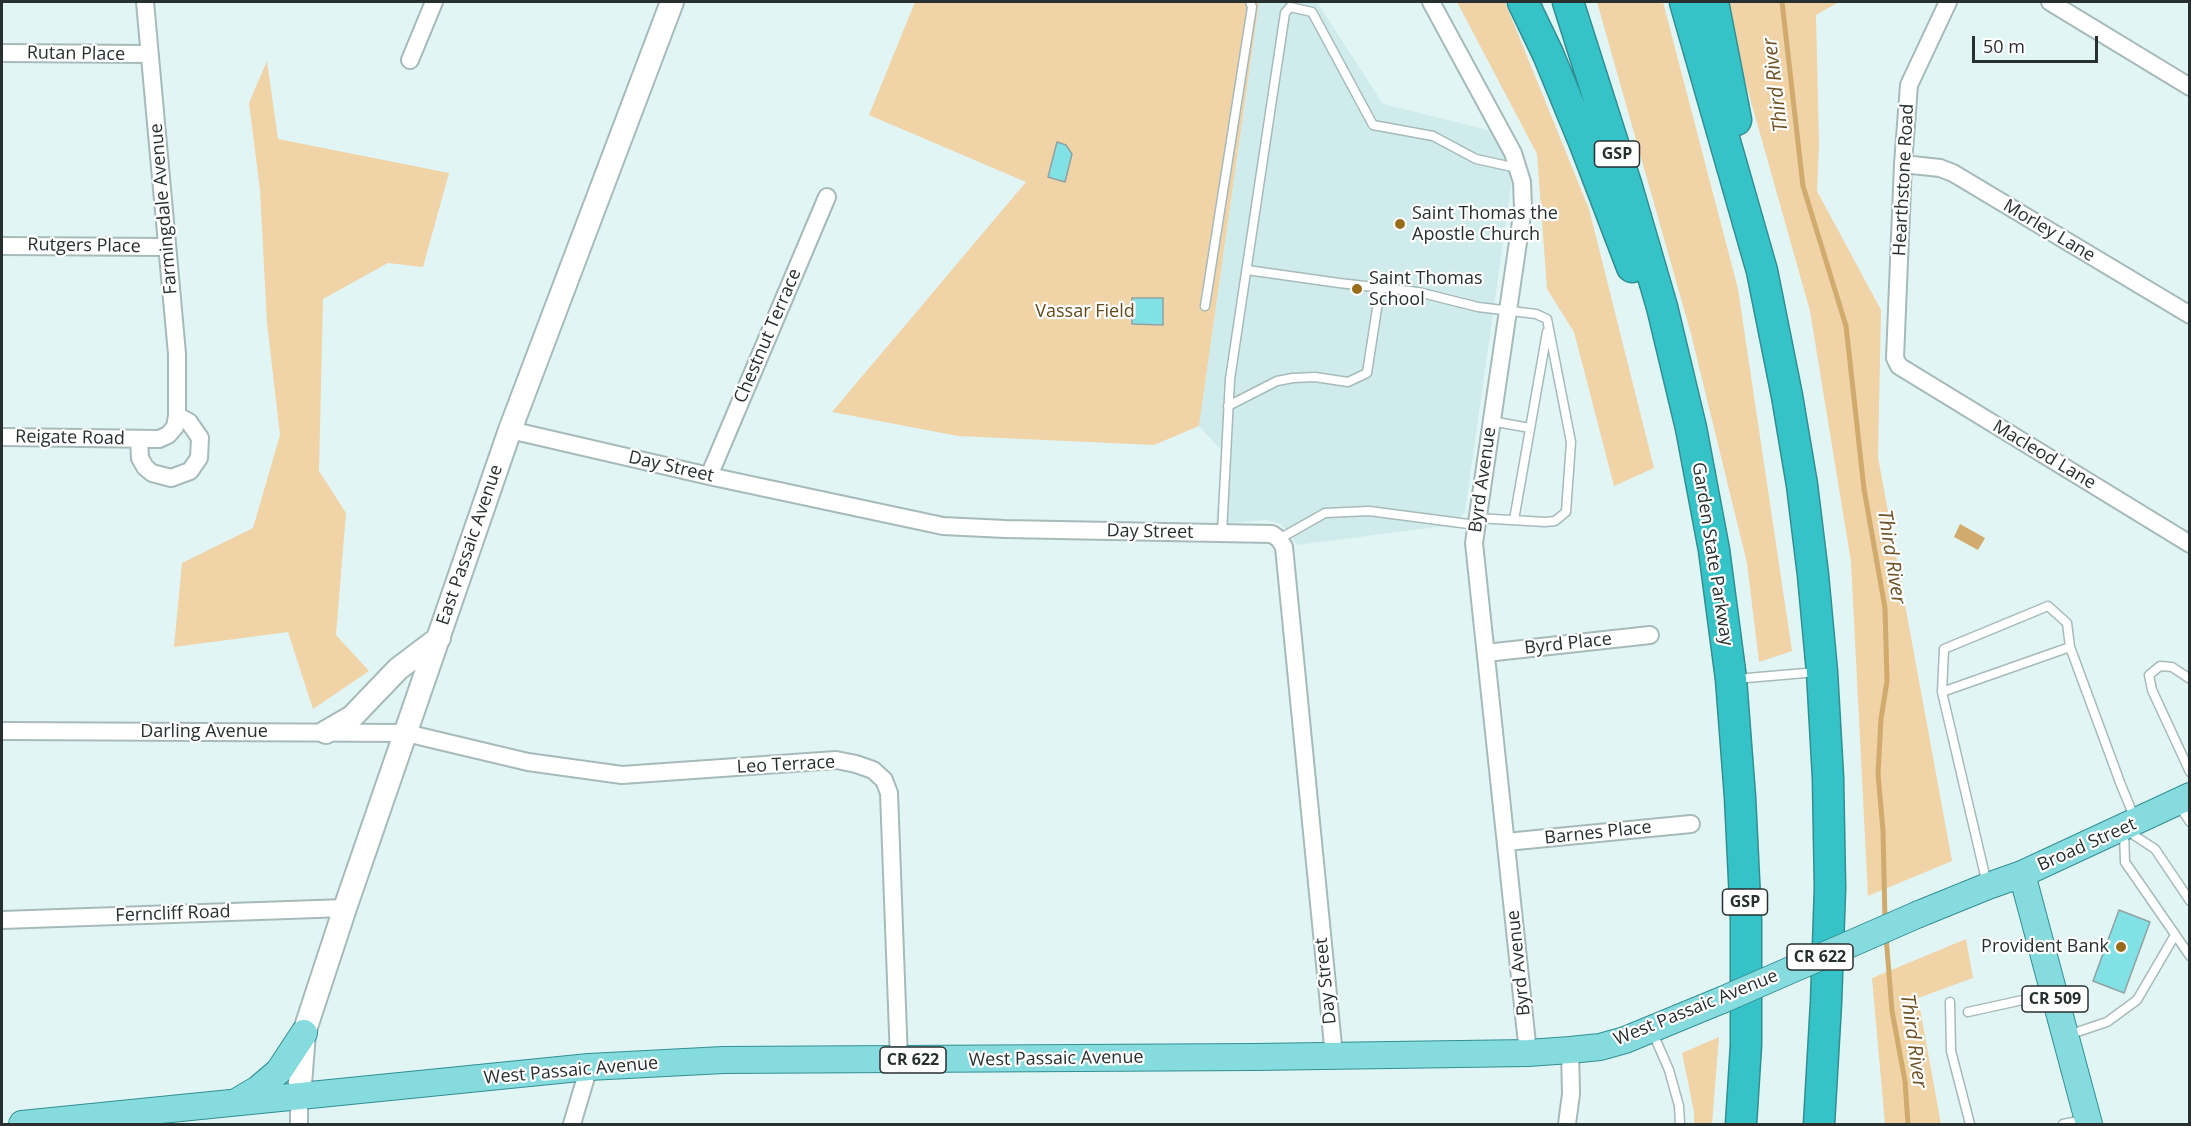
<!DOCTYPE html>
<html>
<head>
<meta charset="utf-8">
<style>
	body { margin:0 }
	#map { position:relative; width:2191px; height:1126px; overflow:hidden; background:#e2f5f5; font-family:"Open Sans",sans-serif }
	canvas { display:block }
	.frame { position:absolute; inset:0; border:3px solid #282f2f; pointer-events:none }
	.scale { position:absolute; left:1972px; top:36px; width:126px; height:27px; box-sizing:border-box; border:3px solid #282f2f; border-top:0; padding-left:8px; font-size:18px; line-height:21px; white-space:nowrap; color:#282f2f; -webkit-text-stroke:4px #fff; paint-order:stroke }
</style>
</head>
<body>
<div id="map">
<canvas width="2191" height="1126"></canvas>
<div class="frame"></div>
<div class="scale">50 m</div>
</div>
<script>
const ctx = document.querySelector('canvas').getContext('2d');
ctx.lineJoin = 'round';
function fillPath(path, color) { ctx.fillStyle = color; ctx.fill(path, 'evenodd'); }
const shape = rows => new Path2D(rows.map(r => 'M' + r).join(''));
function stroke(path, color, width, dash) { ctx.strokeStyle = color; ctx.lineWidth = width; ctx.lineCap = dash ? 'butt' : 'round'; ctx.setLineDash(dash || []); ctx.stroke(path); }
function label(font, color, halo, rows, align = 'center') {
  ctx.font = font + ' "Open Sans",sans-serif'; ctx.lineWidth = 4.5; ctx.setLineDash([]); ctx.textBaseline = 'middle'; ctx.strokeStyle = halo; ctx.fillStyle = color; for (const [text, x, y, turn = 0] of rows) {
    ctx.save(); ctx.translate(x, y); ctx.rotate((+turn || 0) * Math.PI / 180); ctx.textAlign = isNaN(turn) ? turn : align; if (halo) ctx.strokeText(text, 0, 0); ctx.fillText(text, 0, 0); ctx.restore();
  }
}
fillPath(shape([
	[1259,2,1317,2,1383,104,1492,131,1513,172,1465,512,1453,525,1297,545,1281,524,1267,520,1216,524,1221,450,1199,426]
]), '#cfebeb');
fillPath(shape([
	[915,2,1259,2,1199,426,1154,445,958,436,832,412,1026,182,869,115],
	[1457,2,1505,2,1589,209,1654,468,1614,486,1574,332,1547,289,1537,154],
	[1597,2,1663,2,1738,289,1792,651,1759,662,1747,563,1691,334],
	[1723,2,1839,2,1816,15,1819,144,1817,191,1881,310,1878,457,1952,861,1868,896,1851,562,1810,311],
	[267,61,278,139,449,173,423,267,388,263,323,299,319,471,346,513,336,635,369,671,313,709,288,632,174,647,182,563,253,528,280,435,267,323,260,190,249,103],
	[1966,939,1973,978,1918,998,1941,1124,1885,1124,1872,978],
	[1719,1037,1712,1124,1694,1124,1694,1112,1682,1053]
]), '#f0d3a7');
fillPath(shape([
	[1960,524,1985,538,1978,550,1954,537]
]), '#d1ab6e');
stroke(shape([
	[1782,2,1803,186,1846,326,1864,489,1885,608,1887,681,1881,719,1878,774,1883,831,1885,920],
	[1886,936,1892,1011,1905,1081,1908,1124]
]), '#d1ab6e', 5);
const building = shape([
	[1057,142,1066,145,1072,154,1065,182,1048,177,1057,142],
	[1132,298,1163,298,1163,325,1132,324,1132,298],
	[2119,910,2150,922,2124,993,2093,981,2119,910]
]);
fillPath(building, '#82e1e4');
stroke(building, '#90a2a3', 1.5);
const service = shape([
	[1247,270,1339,283,1418,292,1478,307,1536,314,1547,319,1571,442,1566,512,1555,521,1545,522,1477,518],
	[1205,306,1252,7,1250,2],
	[1228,406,1277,381,1293,378,1315,377,1348,382,1367,373,1380,289],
	[1491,421,1530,428],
	[1514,520,1547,332],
	[1222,533,1230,379,1285,13,1290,7,1312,12,1373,125,1433,136,1476,159,1517,168],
	[1279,539,1325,513,1369,511,1476,525],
	[1735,679,1817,672],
	[2190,679,2172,667,2160,666,2149,675,2152,690,2190,772],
	[1942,692,2070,647],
	[2179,806,2190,822],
	[2126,830,2155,849,2190,901],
	[2124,832,2125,862,2190,956],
	[1987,884,1942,692,1944,649,2048,606,2067,623,2070,647,2121,785,2135,819],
	[1950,1002,1951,1051,1970,1124],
	[1968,1012,2050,994],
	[1652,1031,1669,1070,1679,1106,1680,1124],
	[2068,1035,2107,1022,2137,1000,2175,935],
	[2063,1124,2084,1120]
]);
const minor = shape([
	[1431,2,1513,153,1522,182,1523,208,1474,543,1528,1053],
	[1948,2,1909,85,1903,164,1895,358,1899,366,2190,544],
	[2050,2,2190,87],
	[2,53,150,54],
	[410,60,434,2],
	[1903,164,1940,168,1953,173,2190,315],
	[2,246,167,247],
	[510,430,709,476,943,526,1005,529,1272,534,1279,539,1284,547,1334,1056],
	[2,437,159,439,168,435,175,427,177,416,177,354,145,2],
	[139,440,140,458,145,467,152,473,171,478,190,471,199,458,200,438,189,422,177,416],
	[709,476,827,197],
	[1486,653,1650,635],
	[2,731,406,733,528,762,622,775,836,760,856,764,873,770,884,780,889,793,899,1060],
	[1506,842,1691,824],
	[2,920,345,908],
	[299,1124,299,1097],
	[572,1124,589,1067],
	[1567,1124,1571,1094,1570,1050]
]);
const secondary = shape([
	[326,732,352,717,398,669,439,638],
	[299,1097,304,1033,345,908,510,430,672,2]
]);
const primary = shape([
	[2022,874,2089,1124],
	[1919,914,1988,886,2022,874,2190,796],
	[236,1102,258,1089,279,1071,304,1033],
	[22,1124,589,1067,723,1060,1255,1057,1528,1053,1570,1050,1600,1047,1625,1040,1722,1000]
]);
const motorway = shape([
	[1523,2,1548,54,1585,144,1632,267],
	[1568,2,1627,187,1662,307,1691,428,1714,550,1731,679,1740,797,1746,921,1746,1045,1741,1124],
	[1685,2,1762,271,1787,396,1802,485,1813,575,1822,672,1828,778,1830,888,1826,1003,1819,1124],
	[1713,2,1736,120]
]);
stroke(service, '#a7baba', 11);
stroke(minor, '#a7baba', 20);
stroke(secondary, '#a7baba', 26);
stroke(primary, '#318f92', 28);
stroke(motorway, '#318f92', 33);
stroke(service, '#fff', 8);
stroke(minor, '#fff', 16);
stroke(secondary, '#fff', 22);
stroke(primary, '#86dbde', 26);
stroke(motorway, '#36c3c8', 30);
const primaryBridge = shape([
	[1722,1000,1919,914]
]);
stroke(primaryBridge, '#318f92', 28, []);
stroke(primaryBridge, '#86dbde', 26);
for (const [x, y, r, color] of [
	[1400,224,6,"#986c1a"],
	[1357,289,6,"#986c1a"],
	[2121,947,6,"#986c1a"]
]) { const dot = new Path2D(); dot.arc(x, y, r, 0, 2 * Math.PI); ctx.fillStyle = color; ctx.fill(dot); stroke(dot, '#fff', 2); }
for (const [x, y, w] of [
	[1617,154,45],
	[1745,902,45],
	[1820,957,66],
	[2055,999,66],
	[913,1060,66]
]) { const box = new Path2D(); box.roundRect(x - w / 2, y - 13, w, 26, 4.5); ctx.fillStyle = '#fff'; ctx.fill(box); stroke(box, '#282f2f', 1.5); }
label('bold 16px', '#282f2f', null, [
	["GSP",1617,154],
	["GSP",1745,902],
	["CR 622",1820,957],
	["CR 509",2055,999],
	["CR 622",913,1060]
]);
label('18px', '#282f2f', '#fff', [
	["Rutan Place",76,54,1],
	["Hearthstone Road",1904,180,-87],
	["Farmingdale Avenue",164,209,-95],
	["Morley Lane",2049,231,31],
	["Rutgers Place",84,246,1],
	["Chestnut Terrace",768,336,-67],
	["Reigate Road",70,438,1],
	["Macleod Lane",2044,455,31],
	["Day Street",671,467,13],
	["Byrd Avenue",1483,480,-82],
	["Day Street",1150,532,1],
	["East Passaic Avenue",470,545,-71],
	["Garden State Parkway",1712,554,81],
	["Byrd Place",1568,644,-6],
	["Darling Avenue",204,732],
	["Leo Terrace",786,765,-3],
	["Barnes Place",1598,833,-6],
	["Broad Street",2087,845,-24],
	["Ferncliff Road",173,914,-2],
	["Byrd Avenue",1519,963,-96],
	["Day Street",1326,981,-96],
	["West Passaic Avenue",1696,1008,-22],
	["West Passaic Avenue",1056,1059,-1],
	["West Passaic Avenue",571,1071,-5]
]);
label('18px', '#282f2f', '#fff', [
	["Saint Thomas the",1412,214],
	["Apostle Church",1412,235],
	["Saint Thomas",1369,279],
	["School",1369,300],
	["Provident Bank",2109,947,"right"]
], 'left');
label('18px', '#65491b', '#fff', [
	["Vassar Field",1085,312]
]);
label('italic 20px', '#6d5123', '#fff', [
	["Third River",1776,85,-97],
	["Third River",1891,557,81],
	["Third River",1913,1041,82]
]);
</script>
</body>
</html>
